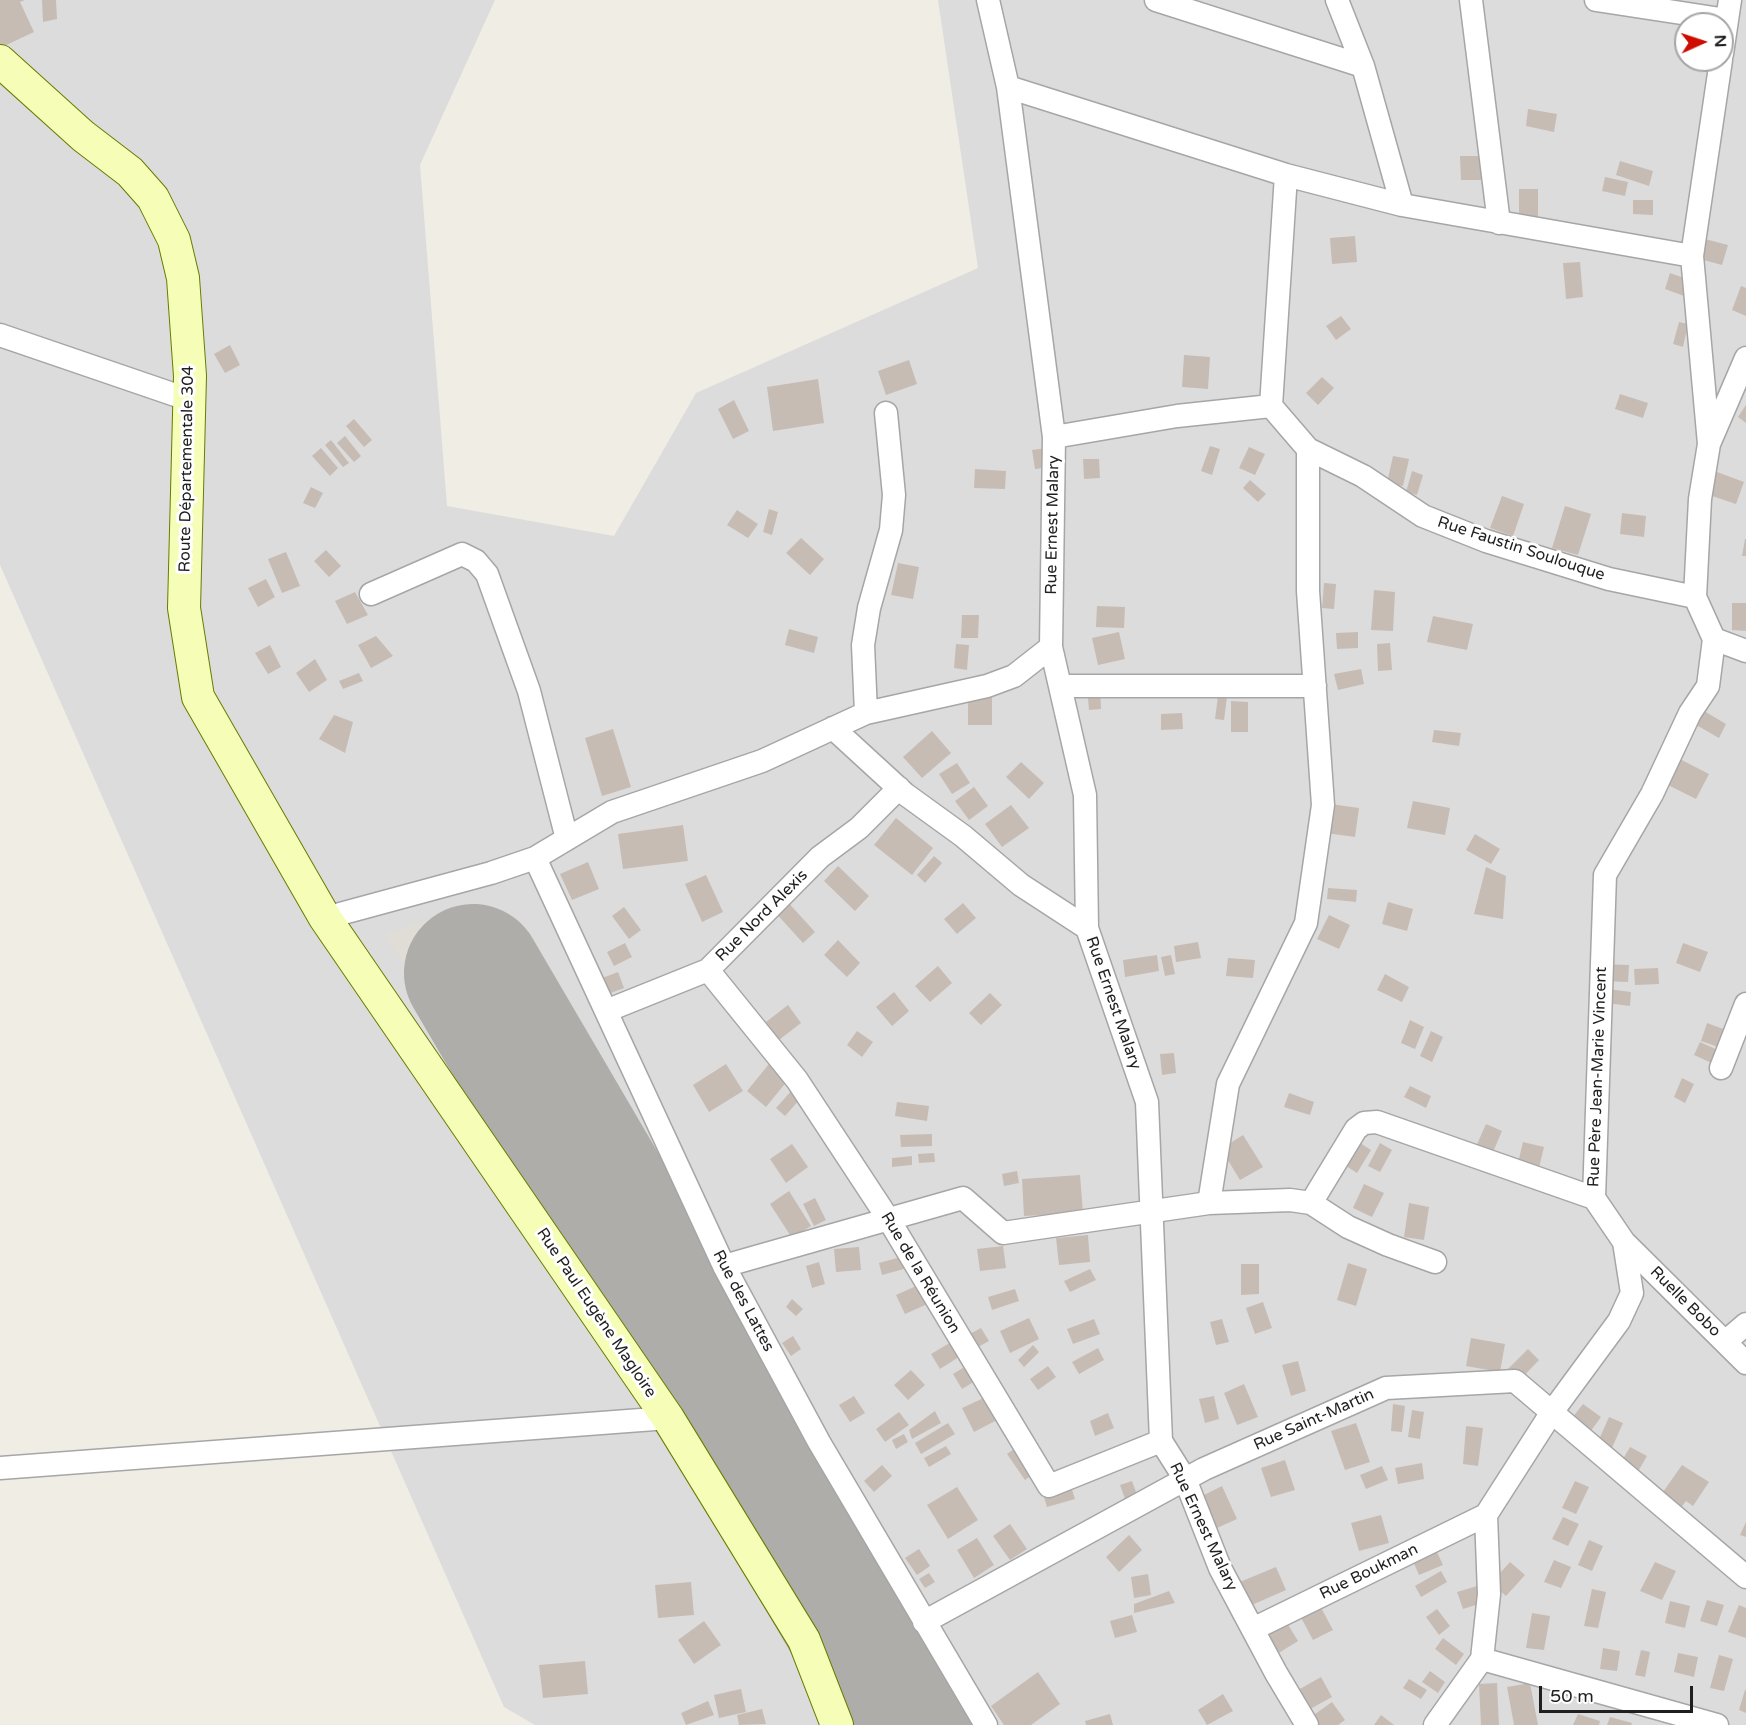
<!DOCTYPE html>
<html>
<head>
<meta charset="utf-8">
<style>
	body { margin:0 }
	#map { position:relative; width:1746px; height:1725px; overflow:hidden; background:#f0ede5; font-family:"Varela Round",sans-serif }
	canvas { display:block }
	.north { position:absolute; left:1674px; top:12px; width:60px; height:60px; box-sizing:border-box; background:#fff; border:2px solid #a5a5a5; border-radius:50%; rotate:87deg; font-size:16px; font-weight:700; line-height:24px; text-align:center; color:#1f1f1f }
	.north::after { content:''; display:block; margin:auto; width:21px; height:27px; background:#ce0c00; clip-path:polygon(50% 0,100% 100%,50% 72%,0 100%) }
	.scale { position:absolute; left:1539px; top:1686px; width:154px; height:27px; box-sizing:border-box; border:3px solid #1f1f1f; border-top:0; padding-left:8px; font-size:18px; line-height:21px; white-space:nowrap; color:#1f1f1f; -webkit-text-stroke:4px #fff; paint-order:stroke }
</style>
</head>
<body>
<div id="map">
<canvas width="1746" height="1725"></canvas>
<div class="north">N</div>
<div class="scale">50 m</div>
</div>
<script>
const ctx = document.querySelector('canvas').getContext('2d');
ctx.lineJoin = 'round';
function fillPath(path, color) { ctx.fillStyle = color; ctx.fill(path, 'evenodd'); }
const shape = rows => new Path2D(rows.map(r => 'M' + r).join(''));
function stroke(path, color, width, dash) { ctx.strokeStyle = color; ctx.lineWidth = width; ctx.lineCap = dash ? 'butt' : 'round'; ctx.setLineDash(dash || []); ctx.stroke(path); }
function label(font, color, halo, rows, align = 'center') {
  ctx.font = font + ' "Varela Round",sans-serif'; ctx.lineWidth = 6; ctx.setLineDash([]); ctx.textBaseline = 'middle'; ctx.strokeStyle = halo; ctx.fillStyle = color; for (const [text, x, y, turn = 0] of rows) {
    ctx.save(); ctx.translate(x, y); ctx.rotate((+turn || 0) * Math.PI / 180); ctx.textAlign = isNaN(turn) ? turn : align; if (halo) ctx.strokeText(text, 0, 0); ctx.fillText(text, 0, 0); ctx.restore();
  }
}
fillPath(shape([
	[0,0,495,0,420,165,447,506,614,536,696,393,978,268,938,0,1746,0,1746,1725,535,1725,504,1707,0,565],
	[1686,24,1722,24,1722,60,1686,60]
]), '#dddcdc');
fillPath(shape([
	[485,903,969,1725,865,1725,864,1717,834,1649,385,934]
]), '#dfddd6');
stroke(shape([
	[473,973,913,1725]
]), '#aeada9', 138);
fillPath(shape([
	[0,0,25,0,20,2,34,32,0,48],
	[42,0,56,0,57,19,43,22],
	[1528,109,1557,114,1554,132,1526,126],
	[1460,156,1481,156,1481,180,1461,180],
	[1620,161,1653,171,1649,186,1616,175],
	[1605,177,1628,182,1625,196,1602,191],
	[1519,189,1538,189,1538,216,1519,216],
	[1633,200,1653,200,1653,215,1633,214],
	[1355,236,1357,262,1332,264,1330,238],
	[1705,239,1728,245,1722,265,1700,259],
	[1580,262,1583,297,1566,299,1563,263],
	[1670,273,1690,280,1684,296,1665,289],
	[1741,286,1746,288,1746,316,1732,310],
	[1341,316,1351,329,1336,340,1326,326],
	[1679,322,1688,324,1683,347,1673,344],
	[230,345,240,365,225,373,214,354],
	[1184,355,1210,357,1208,389,1182,387],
	[909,360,917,384,886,395,878,371],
	[1322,377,1334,388,1318,405,1306,393],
	[818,379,824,423,773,431,767,387],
	[1620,394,1648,403,1643,418,1615,409],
	[734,400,749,431,733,439,718,409],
	[1746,405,1746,423,1738,417],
	[354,419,372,440,364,447,346,426],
	[345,436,361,456,354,462,337,443],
	[331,440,349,463,343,467,325,445],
	[1062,446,1065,465,1035,469,1032,450],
	[1210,446,1220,449,1212,475,1201,471],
	[1249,447,1265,454,1255,475,1239,468],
	[321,448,338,468,330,476,312,456],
	[1393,456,1409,459,1403,486,1387,483],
	[1083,459,1099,459,1100,478,1084,479],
	[975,469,1006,471,1005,489,974,488],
	[1412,471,1423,475,1417,495,1406,492],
	[1717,472,1744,482,1736,504,1709,495],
	[1250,480,1266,494,1258,502,1243,488],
	[311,487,323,493,315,508,303,503],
	[1502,496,1524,504,1513,536,1490,528],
	[1565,506,1591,514,1578,555,1552,548],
	[769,509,778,512,772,535,763,532],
	[737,510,758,524,748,538,727,525],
	[1622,513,1646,516,1644,537,1620,534],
	[801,538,824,559,810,575,786,553],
	[1745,539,1746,539,1746,556,1742,556],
	[326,550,341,566,329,577,314,561],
	[286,552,300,586,282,593,268,559],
	[898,563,919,567,913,599,891,595],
	[266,579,275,597,258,607,248,588],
	[1324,583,1336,584,1334,609,1322,608],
	[1374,590,1395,592,1393,631,1371,630],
	[355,592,368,615,347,624,335,601],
	[1732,603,1746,603,1746,631,1732,630],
	[1097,606,1125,607,1124,628,1096,627],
	[962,615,979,615,978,638,961,638],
	[1433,616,1473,624,1467,650,1427,642],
	[789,629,818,637,814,653,785,645],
	[1119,632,1125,659,1098,665,1092,638],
	[1358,632,1358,648,1337,649,1336,633],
	[376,636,393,656,371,668,358,645],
	[1390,643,1392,670,1378,671,1377,644],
	[956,644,969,645,967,670,954,668],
	[270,645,281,667,268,674,255,653],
	[315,659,327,680,309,692,296,673],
	[1361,669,1364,684,1338,690,1334,674],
	[359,673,363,681,343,689,339,681],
	[1100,686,1101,709,1089,710,1087,687],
	[968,693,992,693,992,725,968,725],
	[1218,696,1227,697,1224,720,1215,719],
	[1231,701,1248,702,1248,732,1231,732],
	[1699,708,1726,724,1719,738,1691,722],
	[1182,713,1183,729,1161,730,1161,714],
	[334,715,353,722,345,753,319,739],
	[613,729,631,787,602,796,585,738],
	[1434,730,1461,733,1459,746,1432,742],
	[932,731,951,753,922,778,903,757],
	[1674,756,1709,774,1696,799,1662,782],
	[1021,762,1044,783,1029,799,1006,777],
	[957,763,970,783,952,794,939,774],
	[974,787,988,806,969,820,955,801],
	[1413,801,1450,808,1445,835,1407,828],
	[1331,804,1359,808,1355,837,1326,833],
	[1011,805,1029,828,1002,847,985,824],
	[896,818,933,848,912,875,874,845],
	[683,825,688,861,623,869,618,834],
	[1475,834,1500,849,1491,864,1466,850],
	[934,856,942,863,925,883,917,875],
	[588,862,599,889,572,900,560,874],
	[838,866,869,896,855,911,824,881],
	[1486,867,1506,876,1503,919,1474,914],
	[706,875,723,912,702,922,685,884],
	[1328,888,1357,890,1356,902,1327,899],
	[785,899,815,932,803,943,773,910],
	[1388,902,1413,909,1407,931,1382,924],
	[963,903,976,918,957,934,944,919],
	[624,907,641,930,629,939,612,916],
	[1329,915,1350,925,1339,949,1317,939],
	[838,940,860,963,847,977,824,955],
	[1198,942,1201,958,1176,962,1174,946],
	[625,943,632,957,614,966,607,952],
	[1683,943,1708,952,1700,972,1676,963],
	[1157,955,1159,971,1125,977,1123,960],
	[1171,955,1175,974,1165,976,1161,957],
	[1228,958,1255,960,1253,978,1226,976],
	[1603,964,1629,965,1628,982,1602,981],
	[938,966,952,983,930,1002,915,986],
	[1658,968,1659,984,1635,985,1634,969],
	[618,972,624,988,603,996,597,980],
	[1385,974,1409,987,1402,1002,1377,990],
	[1608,989,1631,992,1630,1006,1606,1003],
	[894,992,909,1011,892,1026,876,1007],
	[990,993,1002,1005,981,1025,969,1013],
	[788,1005,801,1023,779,1040,766,1022],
	[1410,1020,1424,1027,1415,1049,1401,1043],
	[1707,1023,1729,1031,1724,1049,1701,1041],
	[857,1031,873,1042,862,1057,847,1045],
	[1431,1031,1443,1037,1432,1062,1420,1056],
	[1700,1042,1722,1052,1716,1065,1694,1055],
	[1174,1053,1176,1073,1162,1075,1160,1054],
	[726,1064,743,1091,709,1112,693,1085],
	[769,1064,788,1080,766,1107,747,1091],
	[1682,1078,1694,1084,1685,1103,1674,1097],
	[1410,1086,1431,1096,1426,1108,1404,1097],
	[792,1090,801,1098,785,1116,776,1108],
	[1289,1093,1314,1102,1310,1115,1284,1107],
	[897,1102,929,1106,927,1121,895,1116],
	[1486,1124,1502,1131,1490,1159,1474,1151],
	[932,1134,932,1146,901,1147,900,1135],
	[1243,1135,1263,1167,1240,1180,1221,1149],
	[1354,1139,1371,1150,1357,1173,1340,1162],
	[1523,1142,1544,1147,1538,1172,1517,1167],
	[1380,1143,1392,1150,1380,1172,1368,1166],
	[792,1144,808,1167,786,1183,770,1159],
	[934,1153,935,1162,919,1163,918,1154],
	[912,1156,912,1165,892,1167,892,1158],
	[1017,1171,1019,1183,1004,1186,1002,1174],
	[1080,1175,1083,1213,1024,1216,1022,1179],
	[1364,1184,1384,1193,1372,1217,1353,1208],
	[789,1191,811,1226,792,1238,770,1204],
	[815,1198,826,1220,814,1226,803,1204],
	[1409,1203,1429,1207,1424,1240,1404,1237],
	[1088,1235,1090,1262,1059,1265,1056,1238],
	[1003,1246,1006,1268,980,1271,977,1249],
	[859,1247,861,1270,836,1272,834,1249],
	[908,1255,911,1267,882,1275,879,1263],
	[819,1262,825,1284,812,1288,806,1266],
	[1348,1263,1367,1269,1356,1306,1337,1300],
	[1241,1264,1259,1264,1259,1294,1241,1295],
	[1090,1269,1096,1280,1070,1292,1064,1281],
	[923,1283,932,1302,905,1314,896,1295],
	[1015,1289,1019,1301,992,1310,988,1297],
	[792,1299,803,1309,796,1316,786,1307],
	[1263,1302,1272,1328,1255,1334,1246,1308],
	[1029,1318,1039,1339,1010,1353,1000,1331],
	[1094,1319,1100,1334,1073,1344,1067,1329],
	[1222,1319,1229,1342,1216,1345,1210,1322],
	[981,1328,989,1341,969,1352,962,1338],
	[793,1336,801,1349,791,1356,782,1343],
	[1471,1338,1505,1344,1500,1372,1466,1366],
	[953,1341,962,1355,940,1369,931,1354],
	[1033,1345,1039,1352,1024,1367,1018,1360],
	[1098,1348,1104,1360,1079,1374,1072,1362],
	[1528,1349,1539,1360,1519,1381,1508,1369],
	[1298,1361,1306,1391,1291,1396,1282,1365],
	[971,1363,980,1378,962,1389,953,1374],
	[1048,1366,1056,1377,1038,1390,1030,1379],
	[911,1370,925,1385,908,1400,894,1385],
	[1244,1384,1258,1417,1237,1425,1224,1393],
	[990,1395,1001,1418,974,1432,962,1408],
	[854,1396,865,1413,850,1422,839,1405],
	[1214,1396,1219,1419,1205,1423,1199,1399],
	[1393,1404,1405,1406,1402,1432,1391,1431],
	[1583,1404,1601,1417,1590,1432,1572,1418],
	[1412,1410,1424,1412,1420,1439,1408,1437],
	[935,1411,941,1423,912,1439,909,1430],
	[899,1412,909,1425,885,1442,876,1429],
	[1108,1413,1114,1428,1095,1436,1090,1421],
	[1609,1417,1623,1423,1611,1450,1597,1444],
	[948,1423,955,1434,921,1454,915,1443],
	[1356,1423,1370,1462,1345,1470,1331,1431],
	[1466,1426,1483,1428,1478,1466,1463,1464],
	[904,1434,908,1442,896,1449,892,1440],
	[1020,1445,1039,1470,1025,1480,1007,1454],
	[946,1446,951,1454,929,1467,924,1458],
	[1630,1447,1647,1456,1636,1475,1619,1466],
	[1285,1460,1295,1490,1271,1497,1261,1468],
	[1422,1463,1424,1479,1398,1484,1395,1468],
	[882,1465,892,1476,874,1492,864,1481],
	[1682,1465,1709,1482,1693,1506,1686,1501,1680,1509,1665,1500,1668,1495,1663,1492],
	[1382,1466,1388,1480,1366,1489,1360,1475],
	[1069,1480,1075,1499,1047,1507,1041,1488],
	[1132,1481,1140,1503,1128,1507,1120,1485],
	[1575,1481,1589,1487,1576,1514,1562,1508],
	[1222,1486,1237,1519,1217,1528,1202,1496],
	[957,1487,978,1520,948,1539,927,1505],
	[1381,1515,1389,1543,1359,1551,1351,1523],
	[1563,1517,1579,1524,1568,1546,1552,1539],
	[1746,1522,1746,1537,1740,1535],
	[1010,1524,1027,1549,1010,1560,993,1536],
	[1129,1535,1142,1550,1119,1572,1106,1557],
	[977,1538,994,1565,974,1578,957,1550],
	[1589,1540,1603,1546,1592,1571,1578,1565],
	[919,1549,930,1566,917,1575,905,1558],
	[1436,1550,1443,1565,1419,1575,1413,1561],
	[1554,1560,1571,1567,1561,1588,1544,1582],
	[1510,1562,1525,1575,1506,1596,1491,1583],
	[1655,1562,1676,1571,1662,1600,1640,1591],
	[1276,1567,1286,1590,1245,1608,1235,1584],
	[1441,1571,1447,1582,1421,1597,1415,1586],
	[929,1573,935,1582,925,1588,919,1579],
	[1148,1574,1151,1595,1134,1598,1131,1577],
	[691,1582,694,1615,658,1618,655,1585],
	[1477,1586,1482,1603,1463,1609,1457,1592],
	[1592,1589,1606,1592,1598,1628,1584,1626],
	[1169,1591,1175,1603,1134,1613,1134,1604],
	[1707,1600,1724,1605,1717,1626,1700,1621],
	[1670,1601,1690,1606,1685,1628,1665,1623],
	[1318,1602,1333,1630,1313,1640,1298,1612],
	[1739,1605,1746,1608,1746,1638,1728,1632],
	[1437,1609,1450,1626,1439,1635,1426,1617],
	[1532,1613,1550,1616,1544,1650,1526,1648],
	[1132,1615,1137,1632,1115,1638,1110,1621],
	[704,1621,721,1645,694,1664,678,1640],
	[1287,1623,1298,1641,1274,1656,1263,1638],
	[1443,1638,1464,1654,1456,1665,1435,1649],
	[1603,1648,1620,1651,1617,1671,1600,1669],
	[1641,1650,1650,1652,1645,1677,1635,1675],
	[1678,1653,1698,1657,1694,1677,1674,1672],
	[1719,1655,1733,1659,1724,1691,1710,1688],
	[585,1661,588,1694,543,1698,539,1665],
	[1430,1671,1445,1682,1438,1693,1422,1682],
	[1038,1672,1060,1704,1031,1725,1004,1725,991,1706],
	[1321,1677,1332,1697,1301,1714,1291,1694],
	[1409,1679,1427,1690,1421,1699,1403,1688],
	[1497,1683,1499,1725,1481,1725,1479,1684],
	[1530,1683,1538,1725,1514,1725,1507,1687],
	[741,1689,746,1712,719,1718,714,1695],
	[1745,1690,1746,1690,1746,1713,1739,1710],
	[1223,1694,1233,1711,1207,1725,1198,1710],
	[708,1701,714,1715,686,1725,681,1713],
	[1332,1702,1345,1720,1338,1725,1312,1725,1308,1719],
	[762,1709,766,1724,739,1725,737,1715],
	[1110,1714,1113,1725,1086,1725,1085,1721],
	[1578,1714,1600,1721,1599,1725,1573,1725],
	[1381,1715,1394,1725,1374,1725],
	[1610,1717,1632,1723,1631,1725,1607,1725]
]), '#c6bcb4');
const street = shape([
	[988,0,1008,87,1054,437,1051,647,1085,795,1087,928,1147,1102,1161,1441,1185,1479,1220,1568,1276,1673,1307,1725],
	[1156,0,1363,66],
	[1337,0,1363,66,1402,205],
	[1471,0,1499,223],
	[1596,0,1727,20],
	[1722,54,1730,0],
	[1008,87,1286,175,1402,205,1692,256],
	[0,335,190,400],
	[1271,406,1286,175],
	[1054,437,1177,416,1271,406,1308,449,1363,476,1423,516,1486,541,1609,579,1695,597,1714,639],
	[1709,444,1692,256,1721,60],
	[371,594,462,554,476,561,487,574,529,691,567,839],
	[1695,597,1700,499,1709,444,1746,358],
	[1714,639,1746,651],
	[1060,686,1315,686],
	[866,713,863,645,869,608,891,530,894,495,886,413],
	[833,728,905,794,963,836,1021,885,1087,928],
	[535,858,724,1266,819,1442,986,1725],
	[325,918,491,873,535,858,612,812,762,761,866,713,987,686,1014,676,1051,647],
	[708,970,797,1080,889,1220,1049,1486,1161,1441],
	[606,1011,708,970,820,857,859,828,899,788],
	[1721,1068,1746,1004],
	[1209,1203,1290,1200,1311,1203,1348,1227,1388,1245,1435,1262],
	[1311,1203,1356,1129,1364,1123,1377,1122,1594,1198],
	[1624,1242,1746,1363],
	[724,1266,963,1198,1003,1233,1209,1203,1228,1084,1306,923,1323,805,1308,591,1308,449],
	[1725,1342,1746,1324],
	[0,1468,668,1418],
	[924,1622,1204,1469,1386,1388,1515,1381,1746,1577],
	[1253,1629,1486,1515],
	[1482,1659,1717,1725],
	[1435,1725,1482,1659,1489,1594,1486,1515,1552,1412,1619,1321,1632,1293,1624,1242,1594,1198,1605,875,1652,794,1690,713,1708,686,1714,639]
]);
const secondary = shape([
	[0,61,83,136,130,172,153,198,174,240,183,278,190,376,184,608,198,697,325,918,668,1418,804,1640,837,1725]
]);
stroke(street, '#a6a6a6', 25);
stroke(secondary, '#677c00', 34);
stroke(street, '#fff', 22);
stroke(secondary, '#f5fdb6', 32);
label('16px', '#1f1f1f', '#fff', [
	["Route Départementale 304",187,469,-89],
	["Rue Ernest Malary",1053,525,-89],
	["Rue Faustin Soulouque",1521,549,18],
	["Rue Nord Alexis",762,916,-45],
	["Rue Ernest Malary",1113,1003,71],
	["Rue Père Jean-Marie Vincent",1598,1077,-88],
	["Rue de la Réunion",920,1273,59],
	["Rue des Lattes",743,1301,62],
	["Ruelle Bobo",1685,1302,45],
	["Rue Paul Eugène Magloire",596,1313,56],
	["Rue Saint-Martin",1314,1420,-24],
	["Rue Ernest Malary",1203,1527,65],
	["Rue Boukman",1369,1572,-26]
]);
</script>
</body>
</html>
